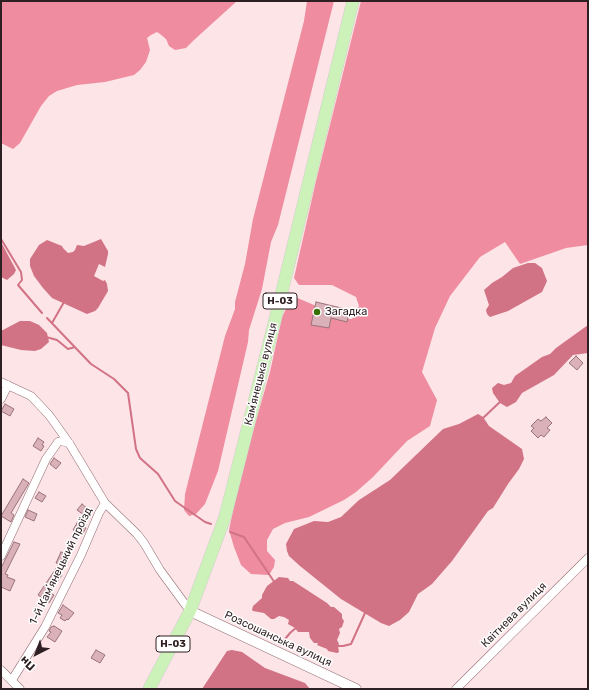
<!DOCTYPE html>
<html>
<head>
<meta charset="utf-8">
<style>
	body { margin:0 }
	#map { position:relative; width:589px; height:690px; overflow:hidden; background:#fde4e7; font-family:Rubik,sans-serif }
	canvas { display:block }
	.frame { position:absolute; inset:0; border:2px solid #2e1f22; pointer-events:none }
	.north { position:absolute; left:16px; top:634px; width:40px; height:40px; -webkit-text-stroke:3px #fff; paint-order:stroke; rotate:222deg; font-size:11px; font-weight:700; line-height:16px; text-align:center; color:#2e1f22 }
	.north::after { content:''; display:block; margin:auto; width:14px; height:18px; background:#2e1f22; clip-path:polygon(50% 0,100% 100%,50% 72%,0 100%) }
</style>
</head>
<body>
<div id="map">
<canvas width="589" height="690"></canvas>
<div class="frame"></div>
<div class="north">Пн</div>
</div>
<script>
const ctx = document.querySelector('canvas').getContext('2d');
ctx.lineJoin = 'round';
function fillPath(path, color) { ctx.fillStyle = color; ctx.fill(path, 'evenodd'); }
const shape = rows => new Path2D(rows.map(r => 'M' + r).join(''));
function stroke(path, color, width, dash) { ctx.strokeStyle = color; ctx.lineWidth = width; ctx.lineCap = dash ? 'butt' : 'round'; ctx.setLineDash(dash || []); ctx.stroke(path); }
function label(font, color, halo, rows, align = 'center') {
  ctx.font = font + ' Rubik,sans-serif'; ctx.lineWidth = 3; ctx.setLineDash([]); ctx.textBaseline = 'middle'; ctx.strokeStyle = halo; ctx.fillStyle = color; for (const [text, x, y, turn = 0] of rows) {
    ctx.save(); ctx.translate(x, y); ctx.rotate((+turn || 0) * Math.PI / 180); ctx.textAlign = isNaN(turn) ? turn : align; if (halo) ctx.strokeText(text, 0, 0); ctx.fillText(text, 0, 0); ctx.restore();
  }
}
fillPath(shape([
	[1,1,237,1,194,40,186,48,175,50,169,46,166,39,160,34,157,32,151,35,147,38,150,50,146,62,140,70,134,75,105,82,77,85,57,91,49,96,41,106,20,143,13,149,1,143],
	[307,1,334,1,278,225,271,242,262,289,249,330,248,342,218,471,205,504,196,514,189,516,184,510,185,494,225,336,235,309,235,302,245,264,253,219,304,21],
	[361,1,588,1,588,245,566,248,520,264,505,242,480,257,450,296,435,328,422,372,437,400,430,426,407,441,373,477,356,492,344,500,309,517,285,523,273,529,267,540,267,551,275,560,274,567,269,575,251,574,241,565,234,547,229,530,240,476,270,372,282,317,290,301,295,297,314,305,324,314,340,319,352,319,359,306,356,297,332,285,299,285,294,278,316,181]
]), '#ef8c9f');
fillPath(shape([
	[101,239,108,251,108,254,105,267,99,264,94,276,103,281,105,280,107,284,108,291,98,308,95,311,87,314,52,298,43,288,34,276,30,266,30,259,39,245,47,240,62,246,63,248,68,253,73,252,75,250,77,245,84,246],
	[1,242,16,270,14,274,7,280,1,277],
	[528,263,535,263,542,268,547,281,542,292,508,311,490,317,487,314,486,310,489,305,484,290,492,283,502,277,513,268],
	[20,321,30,321,39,325,47,333,49,342,41,349,35,351,21,350,1,345,1,331],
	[588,325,588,353,573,355,554,375,522,393,516,402,507,407,500,403,493,393,492,388,498,383,504,385,511,383,515,376,542,357,550,354,556,348],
	[478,414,483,417,489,426,522,449,524,459,519,469,508,484,493,508,488,511,452,561,432,584,418,594,409,612,400,620,389,626,381,623,341,599,300,566,289,556,287,551,286,544,294,529,314,521,328,522,341,517,359,500,390,480,443,429,459,424],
	[279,577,288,578,290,581,293,581,327,603,331,607,334,607,342,614,342,618,344,621,342,627,339,629,340,633,337,640,339,644,338,646,339,652,337,653,328,651,327,649,317,645,318,643,314,643,310,638,309,632,298,632,295,628,288,624,289,620,284,617,279,616,274,619,271,619,264,613,253,611,252,610,253,606,262,598,262,595,267,586],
	[232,650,242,652,265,668,305,683,310,689,202,689,227,651]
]), '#d17285');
stroke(shape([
	[1,239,21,272,22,280,18,285,42,313],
	[47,318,91,364,114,379,128,393,136,449,140,458,158,474,175,501,205,522,211,524],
	[52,323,64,302],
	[46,337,57,340,68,349,75,347],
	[482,419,502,400],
	[230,532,244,537,275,583],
	[281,644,290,633,297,627],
	[336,646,343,646,351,644,365,613]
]), '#d17285', 2);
const building = shape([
	[316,302,350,310,347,322,331,318,329,328,311,325,316,302],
	[576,356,583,363,577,370,569,363,576,356],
	[5,404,14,409,10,416,1,411,5,404],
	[546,417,552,423,547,428,550,430,544,437,541,435,538,438,531,431,534,428,531,426,538,419,541,421,546,417],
	[38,438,44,442,42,445,44,446,41,451,33,446,38,438],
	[54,458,61,463,56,469,50,464,54,458],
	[23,479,29,483,11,513,14,515,11,522,1,516,23,479],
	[39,492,46,496,42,502,35,498,39,492],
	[82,504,89,510,84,515,77,510,82,504],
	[28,510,37,514,34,521,25,517,28,510],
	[77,523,86,528,82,535,73,530,77,523],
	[14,542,20,544,5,574,8,575,7,577,15,580,10,591,1,587,1,568,14,542],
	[61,552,67,555,59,573,62,575,50,593,54,595,49,603,38,595,59,564,56,563,61,552],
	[63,605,74,613,68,620,67,619,65,621,60,618,62,615,58,613,63,605],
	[54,626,62,631,55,642,47,637,51,632,49,631,51,627,54,626],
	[96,650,105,655,100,663,91,658,96,650]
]);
fillPath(building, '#dab1b8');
stroke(building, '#997379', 1);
const minor = shape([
	[1,382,31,396,49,415,69,443,105,503,137,534,144,543,160,570,190,611],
	[1,399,8,385],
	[1,556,46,459,58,442,61,441,69,443],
	[1,670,20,689],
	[12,680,45,627,81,555,99,513,105,503],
	[456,689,588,558]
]);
const tertiary = shape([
	[190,611,356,689]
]);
const primary = shape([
	[149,689,190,611,225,517,277,312,353,1]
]);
stroke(minor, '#926c72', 9);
stroke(tertiary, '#926c72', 11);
stroke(primary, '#d1cece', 13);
stroke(minor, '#fff', 8);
stroke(tertiary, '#fff', 10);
stroke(primary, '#ccf1b9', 12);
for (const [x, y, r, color] of [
	[317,312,4,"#367000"]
]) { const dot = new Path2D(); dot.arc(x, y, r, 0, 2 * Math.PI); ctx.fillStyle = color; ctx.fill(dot); stroke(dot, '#fff', 1.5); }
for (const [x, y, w] of [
	[280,301,34],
	[173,644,34]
]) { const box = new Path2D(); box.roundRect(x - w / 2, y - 8, w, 16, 3); ctx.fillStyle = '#fff'; ctx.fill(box); stroke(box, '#2e1f22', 1); }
label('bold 10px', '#2e1f22', null, [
	["Н-03",280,301],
	["Н-03",173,644]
]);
label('11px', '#2e1f22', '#fff', [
	["Загадка",325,312]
], 'left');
label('11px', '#2e1f22', '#fff', [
	["Камʼянецька вулиця",261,374,-76],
	["1-й Камʼянецький проїзд",61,566,-64],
	["Квітнева вулиця",514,615,-45],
	["Розсошанська вулиця",278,639,25]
]);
</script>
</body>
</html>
